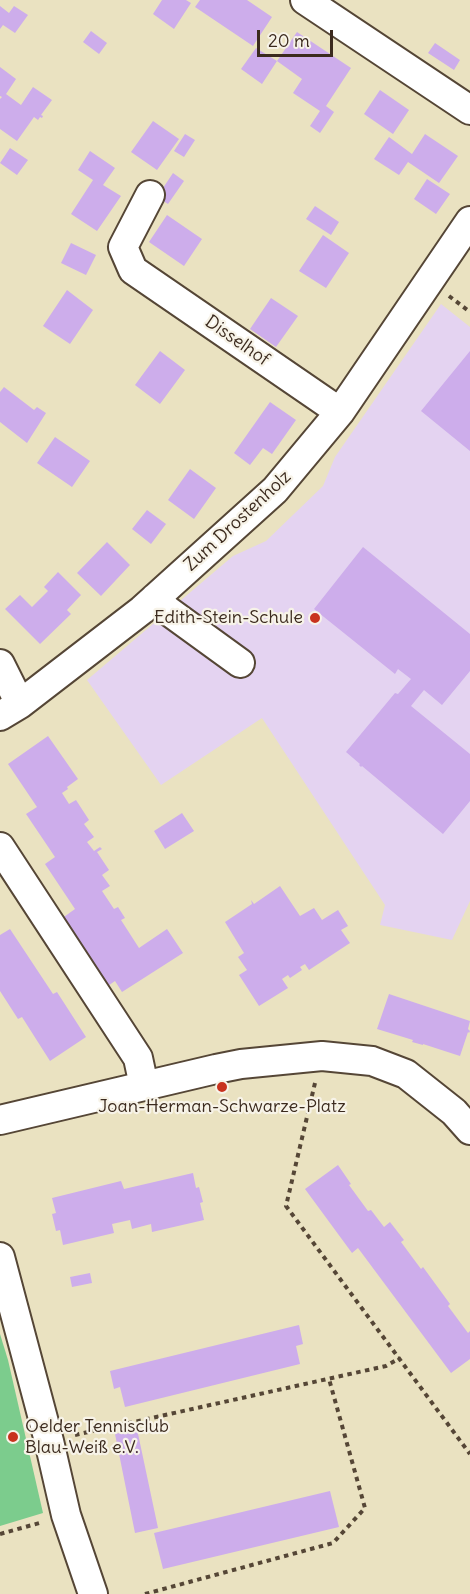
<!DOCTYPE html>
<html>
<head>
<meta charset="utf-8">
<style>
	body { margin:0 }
	#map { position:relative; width:470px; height:1594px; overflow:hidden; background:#eae2c1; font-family:Delius,sans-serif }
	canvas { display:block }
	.scale { position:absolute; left:257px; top:30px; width:76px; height:27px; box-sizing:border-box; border:3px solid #3b2a1e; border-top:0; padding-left:8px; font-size:18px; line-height:21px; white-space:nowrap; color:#3b2a1e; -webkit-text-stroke:4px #f7f3e8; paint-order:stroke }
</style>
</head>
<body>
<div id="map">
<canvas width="470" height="1594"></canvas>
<div class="scale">20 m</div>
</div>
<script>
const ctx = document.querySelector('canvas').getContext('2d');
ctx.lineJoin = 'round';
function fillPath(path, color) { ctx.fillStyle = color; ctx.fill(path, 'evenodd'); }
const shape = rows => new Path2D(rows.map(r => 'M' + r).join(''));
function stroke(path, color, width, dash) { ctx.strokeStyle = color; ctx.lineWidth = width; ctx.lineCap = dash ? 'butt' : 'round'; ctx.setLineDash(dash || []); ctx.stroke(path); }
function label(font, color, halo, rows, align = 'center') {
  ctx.font = font + ' Delius,sans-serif'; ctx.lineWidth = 4.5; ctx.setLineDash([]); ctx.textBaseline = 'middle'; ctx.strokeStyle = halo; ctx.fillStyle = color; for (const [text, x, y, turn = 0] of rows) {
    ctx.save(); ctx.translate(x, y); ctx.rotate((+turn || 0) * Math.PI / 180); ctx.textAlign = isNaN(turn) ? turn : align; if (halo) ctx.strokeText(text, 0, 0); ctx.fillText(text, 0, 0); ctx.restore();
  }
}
fillPath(shape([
	[441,304,470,327,470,901,452,940,380,925,385,905,262,718,161,785,87,680,233,556,266,541,323,486,335,457]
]), '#e4d3f1');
fillPath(shape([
	[0,1334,8,1360,43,1513,0,1526]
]), '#7ccc8d');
fillPath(shape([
	[162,0,186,0,191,3,174,29,153,14],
	[200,0,247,0,272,17,253,46,195,7],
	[0,6,9,13,14,6,28,15,15,33,3,25,0,29],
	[91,31,107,43,99,54,83,42],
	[297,32,351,68,326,106,334,112,320,133,310,126,320,111,293,93,302,79,277,61],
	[435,43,460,60,454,70,428,53],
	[256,48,277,61,262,84,241,69],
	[0,67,16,79,6,94,21,105,33,87,52,100,41,115,43,116,42,118,40,117,38,120,34,117,17,141,0,129,0,99,2,97,0,96],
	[380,90,409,110,393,134,364,114],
	[153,121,179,139,157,170,131,152],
	[185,134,195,140,184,157,174,151],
	[425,134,458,156,439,183,408,162,399,175,374,159,389,137,412,154],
	[10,148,28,160,17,175,0,163],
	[90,151,115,168,103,185,121,196,97,231,71,214,93,180,78,170],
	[173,173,184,181,168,204,157,197],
	[427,179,450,194,436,214,414,199],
	[315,206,339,222,331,235,306,219],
	[167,215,202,239,184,266,149,242],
	[323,235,349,253,326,288,299,271],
	[71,243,96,255,86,275,61,263],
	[67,290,93,310,70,344,43,326],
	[271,298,298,316,276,347,250,329],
	[160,351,185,370,160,404,135,385],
	[470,351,470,451,421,411],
	[4,387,34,410,37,407,46,413,27,443,0,422,0,392],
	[270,402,296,420,272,454,263,448,250,465,234,453],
	[55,437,90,461,72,487,37,463],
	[190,469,216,488,194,519,168,500],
	[147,510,166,524,151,544,132,529],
	[107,542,130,565,101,596,77,573],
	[363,547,470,634,470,671,442,705,424,690,411,706,470,754,470,801,443,834,362,766,361,767,359,765,360,764,346,752,395,693,398,694,411,679,398,669,395,674,314,609],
	[58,572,81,595,67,610,71,614,40,644,5,609,20,595,32,607,48,591,44,587],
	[48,736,78,779,67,787,68,789,62,793,69,804,76,800,89,820,84,824,94,837,87,842,94,851,100,847,102,849,97,852,109,870,102,875,110,886,102,891,114,909,118,907,125,918,121,920,139,948,167,929,183,953,122,992,115,981,105,988,61,919,75,909,45,864,55,857,26,814,37,807,8,764],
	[182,813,194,831,165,849,154,831],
	[280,886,300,916,314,908,322,920,338,910,348,926,341,930,350,943,309,970,305,964,300,967,302,970,290,978,288,975,282,979,288,988,259,1006,239,975,247,970,238,957,244,953,225,922,252,904,251,900,254,904],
	[10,929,53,994,57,992,86,1037,50,1061,22,1017,18,1019,0,991,0,935],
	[389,994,470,1021,468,1029,470,1031,469,1033,468,1032,460,1056,423,1044,423,1045,412,1042,413,1040,377,1029],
	[338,1165,351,1184,349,1185,368,1211,371,1210,384,1227,390,1222,404,1240,401,1242,421,1269,423,1267,450,1304,448,1306,468,1333,470,1331,470,1359,451,1373,358,1248,352,1253,305,1189],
	[193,1173,196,1188,199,1187,203,1202,200,1203,204,1220,152,1232,151,1224,132,1229,130,1220,112,1224,114,1233,63,1245,60,1230,56,1231,52,1214,56,1213,52,1198,121,1181,124,1189],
	[90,1273,92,1283,72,1287,70,1277],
	[299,1325,303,1344,296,1346,300,1364,125,1407,120,1387,114,1389,110,1371],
	[137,1429,158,1528,135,1533,115,1434],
	[330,1491,339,1527,163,1569,154,1533]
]), '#cdadeb');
const minor = shape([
	[305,0,470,110],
	[150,195,123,247,133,270,340,412],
	[155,598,167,610,240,663],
	[0,664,20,704],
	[0,716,20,704,142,610,275,490,340,412,470,221],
	[0,847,138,1058,144,1086],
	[0,1120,216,1069,241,1064,322,1056,372,1061,406,1074,454,1112,470,1130],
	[0,1257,49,1441,66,1515,93,1594]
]);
stroke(minor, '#554636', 32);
stroke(shape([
	[449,296,470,312],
	[315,1083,286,1206,470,1454],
	[75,1435,386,1366,400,1358],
	[0,1534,43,1522],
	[145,1594,333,1543,365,1508,329,1379]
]), '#554636', 4, [4.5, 4.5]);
stroke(minor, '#fff', 28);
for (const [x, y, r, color] of [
	[315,618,6,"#c8321e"],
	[222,1087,6,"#c8321e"],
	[13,1437,6,"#c8321e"]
]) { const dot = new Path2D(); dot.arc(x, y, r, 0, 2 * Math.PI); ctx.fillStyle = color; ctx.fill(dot); stroke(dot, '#f7f3e8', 2); }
label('18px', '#3b2a1e', '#f7f3e8', [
	["Disselhof",237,341,35],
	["Zum Drostenholz",238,521,-43]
]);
label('18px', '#3b2a1e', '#f7f3e8', [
	["Edith-Stein-Schule",303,618],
	["Joan-Herman-Schwarze-Platz",222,1107,"center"],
	["Oelder Tennisclub",25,1427,"left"],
	["Blau-Weiß e.V.",25,1448,"left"]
], 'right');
</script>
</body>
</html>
